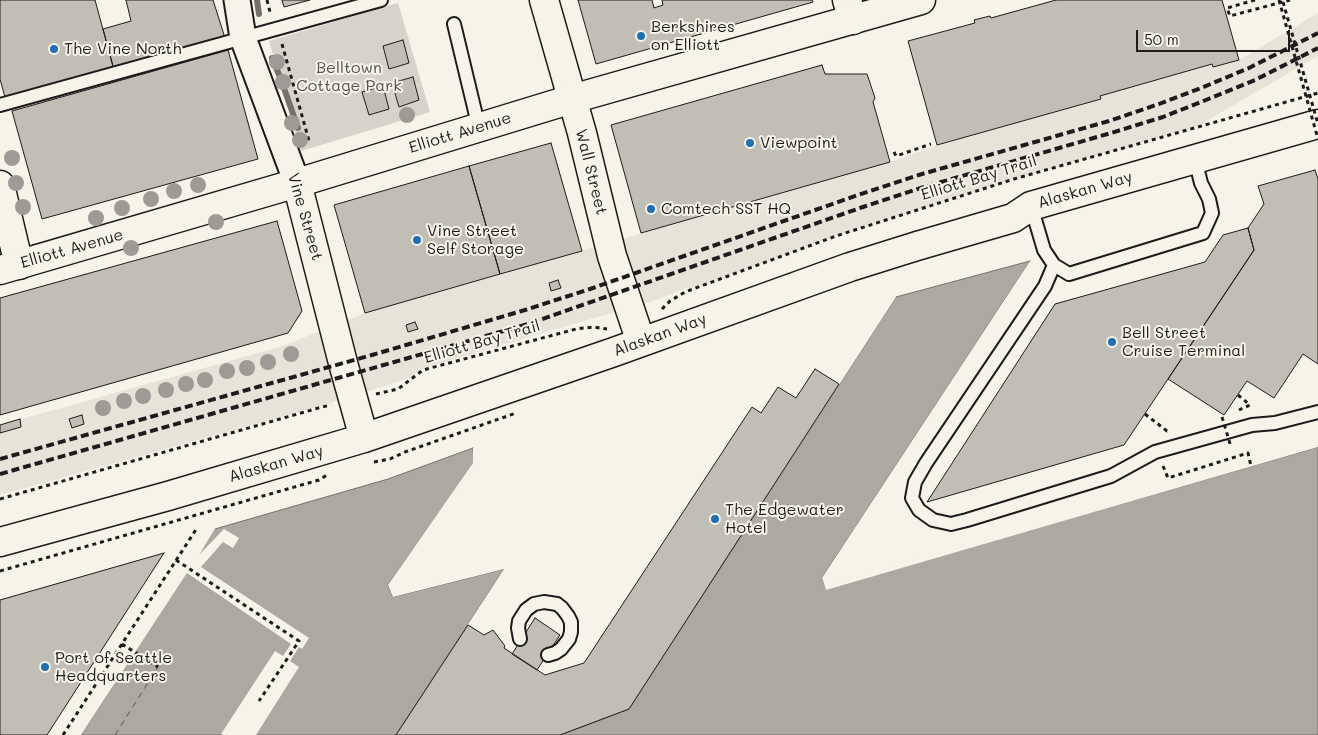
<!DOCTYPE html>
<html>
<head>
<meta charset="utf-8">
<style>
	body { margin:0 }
	#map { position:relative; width:1318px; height:735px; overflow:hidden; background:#f7f3e8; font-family:Mali,sans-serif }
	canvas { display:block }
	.scale { position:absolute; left:1136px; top:30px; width:154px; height:22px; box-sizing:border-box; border:2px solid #1c1c1c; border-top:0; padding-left:6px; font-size:15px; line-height:18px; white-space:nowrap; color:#1c1c1c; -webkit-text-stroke:4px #f7f3e8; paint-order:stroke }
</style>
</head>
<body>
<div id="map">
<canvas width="1318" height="735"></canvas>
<div class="scale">50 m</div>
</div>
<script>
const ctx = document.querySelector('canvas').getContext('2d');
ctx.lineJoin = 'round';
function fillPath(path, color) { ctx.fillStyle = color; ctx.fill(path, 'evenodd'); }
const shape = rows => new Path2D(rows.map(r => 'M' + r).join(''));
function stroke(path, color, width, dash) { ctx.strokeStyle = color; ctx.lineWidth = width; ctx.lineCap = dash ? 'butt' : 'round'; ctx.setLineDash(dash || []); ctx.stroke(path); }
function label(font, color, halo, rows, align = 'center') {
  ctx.font = font + ' Mali,sans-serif'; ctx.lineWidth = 4; ctx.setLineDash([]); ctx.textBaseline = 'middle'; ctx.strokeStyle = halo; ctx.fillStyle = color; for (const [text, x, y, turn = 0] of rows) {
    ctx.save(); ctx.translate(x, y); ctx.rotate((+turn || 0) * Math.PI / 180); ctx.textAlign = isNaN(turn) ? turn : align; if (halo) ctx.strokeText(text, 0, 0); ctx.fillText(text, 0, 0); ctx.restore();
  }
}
fillPath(shape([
	[1318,13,1318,56,1196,127,1014,179,836,236,699,287,686,288,656,300,423,368,409,378,366,392,317,407,0,495,0,425,283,346,365,313,890,162,937,145,1101,99,1100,96,1212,64,1214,67,1239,60]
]), '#e6e3d9');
fillPath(shape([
	[398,3,430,112,301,151,269,41]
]), '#d7d3cb');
const water = shape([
	[1030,261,822,578,826,589,1318,447,1318,735,560,735,629,709,896,297,1030,261],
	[473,448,474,463,388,585,393,597,504,569,396,735,81,735,215,529,388,479,473,448]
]);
fillPath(water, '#aca9a2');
stroke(water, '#72716c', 1);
fillPath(shape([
	[1032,260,825,579,827,586,1318,444,1318,447,826,590,822,578,1030,261],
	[896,297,629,709,558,735,628,707,892,298],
	[475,447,476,464,391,586,394,594,504,566,506,567,507,570,399,735,396,735,504,569,393,597,388,585,473,463,473,448],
	[215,529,199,555,224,529,239,538,233,548,223,542,201,567,309,638,302,649,299,647,290,661,299,667,256,735,223,735,221,734,275,651,283,656,291,644,187,573,81,735,79,735,212,530]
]), '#f7f3e8');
stroke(shape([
	[257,0,259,14],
	[272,58,280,77,298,128]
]), '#72716c', 6);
stroke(shape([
	[115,735,158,667]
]), '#565452', 1, [6, 5]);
const building = shape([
	[0,0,95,0,114,70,6,101,0,79,0,0],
	[126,0,213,0,225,38,114,70,103,29,131,21,126,0],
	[282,0,310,0,284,7,282,0],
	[578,0,652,0,654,8,663,5,662,0,812,0,813,2,596,64,578,0],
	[1056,0,1222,0,1239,60,1213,67,1212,64,1100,96,1101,99,937,145,908,41,975,23,974,20,990,16,991,18,1056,0],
	[403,40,409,63,389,69,383,46,403,40],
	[228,50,258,159,42,219,12,111,228,50],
	[822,65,825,74,867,74,875,98,873,102,890,162,641,233,611,125,822,65],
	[413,77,419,100,399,107,392,83,413,77],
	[383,86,389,109,369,115,362,92,383,86],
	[551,143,582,251,500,274,469,166,551,143],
	[469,166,500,274,365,313,334,205,469,166],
	[1315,170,1318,179,1318,364,1303,354,1274,398,1247,381,1224,415,1168,379,1254,250,1248,228,1264,204,1258,186,1315,170],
	[277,221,302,311,288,333,0,415,0,298,277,221],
	[1248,228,1254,250,1124,445,927,502,1055,304,1205,262,1223,235,1248,228],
	[558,280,561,288,551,291,549,283,558,280],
	[415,322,418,329,408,332,406,325,415,322],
	[815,369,839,384,629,709,560,735,396,735,468,625,484,635,493,630,505,646,504,648,545,675,584,663,752,407,761,413,778,387,796,398,815,369],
	[82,415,84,424,72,428,69,419,82,415],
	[20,419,21,427,0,433,0,425,20,419],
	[164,553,47,735,0,735,0,600,164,553],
	[535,618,560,635,537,670,512,654,535,618]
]);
fillPath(building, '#c0beb5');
stroke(building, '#1c1c1c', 1);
const lane = shape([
	[454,24,479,128],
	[0,105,381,0],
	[1031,206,1044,250,1054,265,1045,286,926,463,915,482,912,498,919,510,933,520,951,524,967,520,1111,476,1155,452,1252,425,1275,423,1318,412],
	[1054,265,1069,274,1203,233,1212,213,1209,199,1201,183,1195,159],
	[520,639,518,628,519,621,526,610,534,604,544,602,557,604,562,608,568,616,571,622,571,632,569,639,561,649,555,653,548,655]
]);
const street = shape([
	[237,0,243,38,297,183]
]);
const secondary = shape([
	[544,0,582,133,612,256,641,342],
	[847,0,853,20],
	[297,183,343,363,364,438],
	[0,185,19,265],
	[0,542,168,496,364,438,614,352,850,267,917,246,1013,218,1031,206,1318,124]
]);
const primary = shape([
	[0,270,297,183,572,99,921,0]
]);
stroke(lane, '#1c1c1c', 16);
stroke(street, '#1c1c1c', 29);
stroke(secondary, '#1c1c1c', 31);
stroke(primary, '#1c1c1c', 31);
stroke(shape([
	[267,0,270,12],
	[1255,0,1227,8,1230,16,1290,0],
	[282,44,309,141],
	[894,152,896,156,931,144],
	[662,309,670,301,685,292,836,236,1014,179,1318,93],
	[376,394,398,389,423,370,576,329,593,327,607,329],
	[1238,395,1250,405,1239,410],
	[1145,414,1167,431,1169,431],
	[374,462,390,459,405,452,516,413],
	[1163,466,1168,478,1248,453,1251,466],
	[0,499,322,407,331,405],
	[176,560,299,641,259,701],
	[0,571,319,480,327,475],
	[122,644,158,667],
	[63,735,197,528]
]), '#1c1c1c', 3, [4, 4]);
stroke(lane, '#f7f3e8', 12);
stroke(street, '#f7f3e8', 25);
stroke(secondary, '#f7f3e8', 28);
stroke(primary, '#f7f3e8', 28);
stroke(shape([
	[0,459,372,355,525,310,590,289,858,195,922,174,1109,121,1159,104,1201,88,1249,68,1318,33],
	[0,474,528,324,863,207,924,187,1111,133,1163,117,1206,100,1255,80,1318,48]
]), '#1c1c1c', 4, [8, 4]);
stroke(shape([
	[1279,0,1318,139],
	[1283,2,1318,124],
	[1222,417,1231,447]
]), '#1c1c1c', 3, [4, 4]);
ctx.fillStyle = '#9d9b95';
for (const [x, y] of [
	[277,62],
	[283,82],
	[407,115],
	[292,123],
	[300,140],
	[12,158],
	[16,183],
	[198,185],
	[174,191],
	[151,199],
	[23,207],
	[122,208],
	[96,218],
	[216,222],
	[131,248],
	[291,354],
	[268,362],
	[247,368],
	[227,371],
	[205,380],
	[186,384],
	[166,390],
	[143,396],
	[124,401],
	[103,408]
]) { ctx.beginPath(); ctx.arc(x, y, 8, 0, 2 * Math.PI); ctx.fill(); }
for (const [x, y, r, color] of [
	[641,36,5,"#1f6fb2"],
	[54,49,5,"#1f6fb2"],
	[750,143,5,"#1f6fb2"],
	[651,209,5,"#1f6fb2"],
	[417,240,5,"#1f6fb2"],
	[1112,342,5,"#1f6fb2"],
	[715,519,5,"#1f6fb2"],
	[45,667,5,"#1f6fb2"]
]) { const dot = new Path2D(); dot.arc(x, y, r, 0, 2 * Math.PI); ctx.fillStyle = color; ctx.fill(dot); stroke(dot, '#f7f3e8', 2); }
label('16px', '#1c1c1c', '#f7f3e8', [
	["Berkshires",651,27],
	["on Elliott",651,45],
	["The Vine North",64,49],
	["Viewpoint",760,143],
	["Comtech SST HQ",661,209],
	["Vine Street",427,231],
	["Self Storage",427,249],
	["Bell Street",1122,333],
	["Cruise Terminal",1122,351],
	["The Edgewater",725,510],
	["Hotel",725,528],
	["Port of Seattle",55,658],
	["Headquarters",55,676]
], 'left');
label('16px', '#545351', '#f7f3e8', [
	["Belltown",349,68],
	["Cottage Park",349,86]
]);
label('16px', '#1c1c1c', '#f7f3e8', [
	["Elliott Avenue",460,133,-17],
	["Wall Street",591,172,76],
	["Elliott Bay Trail",979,178,-17],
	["Alaskan Way",1085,190,-16],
	["Vine Street",305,217,74],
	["Elliott Avenue",72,249,-16],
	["Alaskan Way",660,335,-20],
	["Elliott Bay Trail",482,342,-16],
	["Alaskan Way",276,464,-16]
]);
</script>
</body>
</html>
